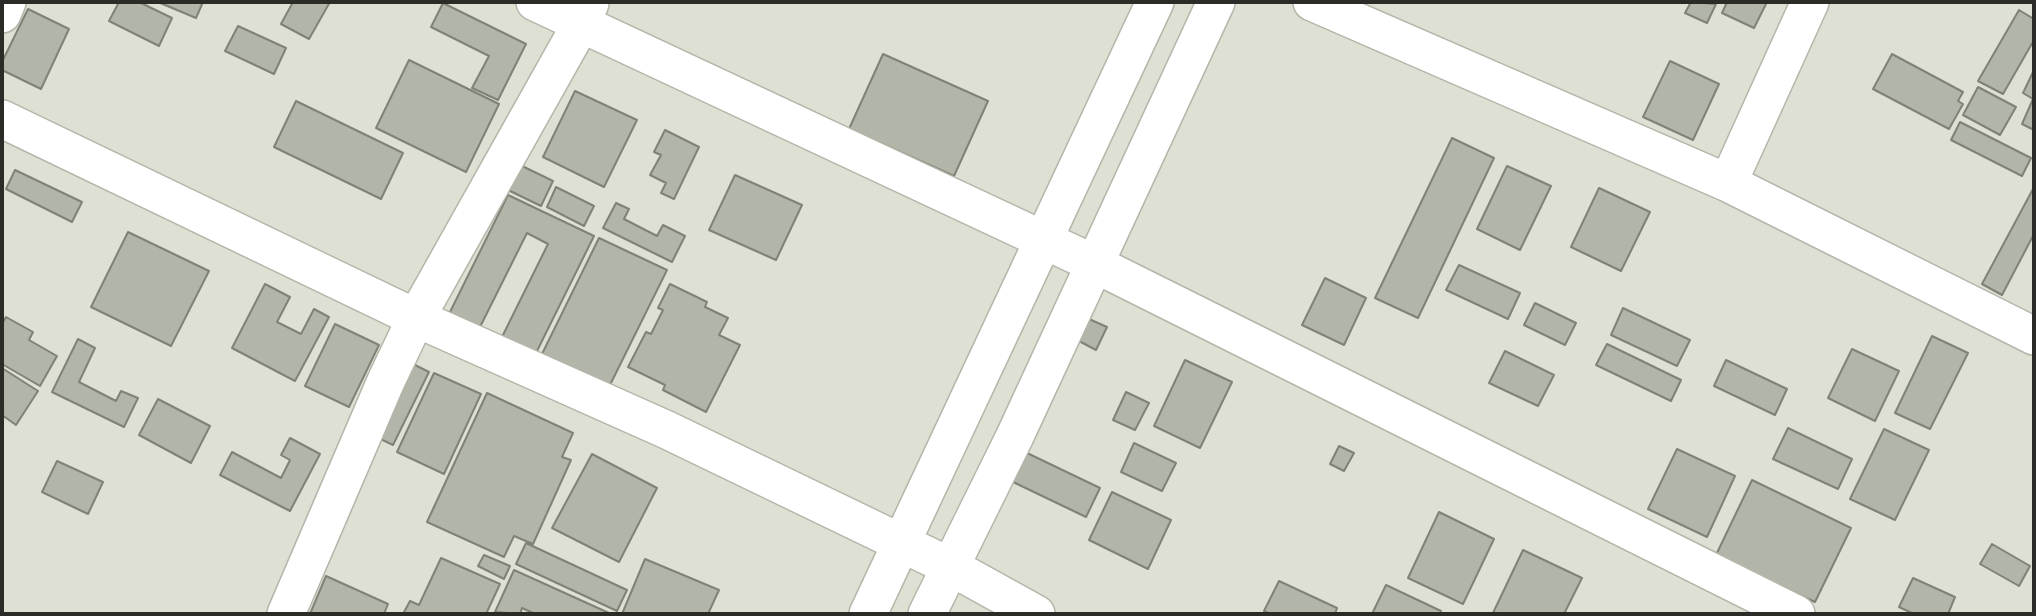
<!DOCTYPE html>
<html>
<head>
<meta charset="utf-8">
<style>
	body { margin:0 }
	#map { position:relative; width:2036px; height:616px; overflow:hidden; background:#dde0d2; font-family:"PT Sans Narrow",sans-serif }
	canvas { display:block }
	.frame { position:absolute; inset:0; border:4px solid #2b2c27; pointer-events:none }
</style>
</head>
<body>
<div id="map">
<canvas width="2036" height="616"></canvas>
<div class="frame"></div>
</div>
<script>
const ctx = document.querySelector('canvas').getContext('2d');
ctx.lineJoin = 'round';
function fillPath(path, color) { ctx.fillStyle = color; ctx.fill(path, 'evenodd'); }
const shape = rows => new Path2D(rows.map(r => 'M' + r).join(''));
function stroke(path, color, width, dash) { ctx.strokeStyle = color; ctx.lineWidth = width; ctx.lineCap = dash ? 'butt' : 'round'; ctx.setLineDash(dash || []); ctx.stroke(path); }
const building = shape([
	[119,2,139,2,172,18,159,46,109,21,119,2],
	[158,2,203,2,196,18,158,2],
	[293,2,330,2,309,39,281,24,293,2],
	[1691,2,1716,4,1707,23,1685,13,1691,2],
	[1727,2,1767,2,1754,28,1722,13,1727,2],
	[443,3,526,44,498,100,472,88,489,56,431,27,443,3],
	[28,9,69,29,41,89,2,70,2,62,28,9],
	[2019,10,2034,19,2034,40,2003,94,1978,81,2019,10],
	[238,26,286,48,274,74,225,51,238,26],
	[883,54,988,101,954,176,849,129,883,54],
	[1892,54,1963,92,1958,101,1963,104,1949,129,1873,89,1892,54],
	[409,60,499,104,466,172,376,128,409,60],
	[1670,61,1719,84,1693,140,1643,117,1670,61],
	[2034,70,2034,130,2022,124,2033,99,2023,93,2034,70],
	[1978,87,2016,107,2000,135,1963,115,1978,87],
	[575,91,637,120,604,187,543,157,575,91],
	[296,101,403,153,381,199,274,147,296,101],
	[1960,122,2031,158,2022,176,1951,140,1960,122],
	[665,130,699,147,674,199,661,193,666,183,650,175,661,155,654,152,665,130],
	[1452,138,1494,158,1418,318,1375,298,1452,138],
	[518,164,553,181,541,206,506,189,518,164],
	[1507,166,1551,186,1520,250,1477,229,1507,166],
	[15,170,82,202,72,222,6,189,15,170],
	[735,175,802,205,776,260,709,230,735,175],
	[556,187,594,206,584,226,547,207,556,187],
	[1599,188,1650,212,1621,271,1571,247,1599,188],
	[2033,189,2034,234,2002,295,1982,284,2033,189],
	[508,195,594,236,535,355,501,339,548,244,527,233,479,329,449,314,508,195],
	[616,203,629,209,624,219,657,236,663,225,685,236,672,262,603,228,616,203],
	[128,232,209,271,171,346,91,307,128,232],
	[599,238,667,270,609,387,542,354,599,238],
	[1459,265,1520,293,1508,319,1446,290,1459,265],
	[1325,278,1366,298,1344,345,1302,325,1325,278],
	[265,284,290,297,277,322,301,334,314,309,329,317,295,381,232,348,265,284],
	[670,284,707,302,705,307,728,318,719,335,740,345,706,412,663,390,665,385,628,367,646,332,651,334,663,310,658,308,670,284],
	[1535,303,1576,323,1565,345,1524,325,1535,303],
	[1623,308,1690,340,1677,366,1611,335,1623,308],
	[6,317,33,332,29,340,57,356,40,386,2,364,2,324,6,317],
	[1089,319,1107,327,1096,350,1079,341,1089,319],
	[335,324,379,345,349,407,305,386,335,324],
	[1932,336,1968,353,1930,429,1895,413,1932,336],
	[78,339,95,348,79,382,116,401,121,391,138,398,124,427,52,392,78,339],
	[1607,344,1681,380,1671,401,1596,365,1607,344],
	[1852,349,1899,371,1875,421,1828,398,1852,349],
	[1505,351,1554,375,1538,406,1489,383,1505,351],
	[405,360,429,372,393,445,368,433,405,360],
	[1185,360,1232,382,1200,448,1154,426,1185,360],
	[1726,360,1787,389,1775,415,1714,386,1726,360],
	[2,368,38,391,16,425,2,415,2,368],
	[434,373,481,394,444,474,397,452,434,373],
	[1126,392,1149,403,1135,430,1113,420,1126,392],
	[487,393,573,433,562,457,571,460,533,544,514,536,504,557,427,522,487,393],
	[158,399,210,426,191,463,139,435,158,399],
	[1788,428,1852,459,1838,489,1773,459,1788,428],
	[1884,429,1929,450,1895,520,1850,499,1884,429],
	[290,438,320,454,290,511,220,475,232,452,281,478,290,460,281,455,290,438],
	[1134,443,1176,463,1162,491,1121,472,1134,443],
	[1339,446,1354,453,1344,471,1330,464,1339,446],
	[1677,449,1735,476,1707,537,1648,509,1677,449],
	[1025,452,1100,488,1086,517,1011,481,1025,452],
	[592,454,657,488,619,562,552,528,592,454],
	[57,461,103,482,88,514,42,492,57,461],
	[1752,480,1851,528,1815,602,1716,555,1752,480],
	[1112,492,1171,520,1148,569,1089,540,1112,492],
	[1439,512,1494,539,1463,604,1408,578,1439,512],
	[526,543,627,590,617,611,516,564,526,543],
	[1992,544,2030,566,2019,586,1980,564,1992,544],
	[1523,550,1582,578,1564,614,1493,613,1523,550],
	[484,555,510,566,504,579,478,566,484,555],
	[441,558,500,584,486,614,403,614,410,601,419,605,441,558],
	[645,559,719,590,708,614,622,614,645,559],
	[514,570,609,613,608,614,535,614,522,608,520,614,495,612,514,570],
	[326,576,388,604,384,614,310,614,326,576],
	[1913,578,1955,597,1948,614,1914,614,1899,607,1913,578],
	[1279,581,1337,608,1335,614,1271,614,1264,611,1279,581],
	[1386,585,1441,611,1440,614,1372,614,1386,585]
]);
fillPath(building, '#b2b6a8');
stroke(building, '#7f8276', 2);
const street = shape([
	[535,2,1095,264,1796,614],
	[1312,2,1728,183,2034,336],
	[2,14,7,2],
	[2,119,416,318,667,430,951,567,1036,614],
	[1728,183,1810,2],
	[286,614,386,381,416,318,581,24,590,3],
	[868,614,1155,2],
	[927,614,1014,438,1216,2]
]);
stroke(street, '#b3b6a9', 40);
stroke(street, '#fff', 37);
</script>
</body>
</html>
